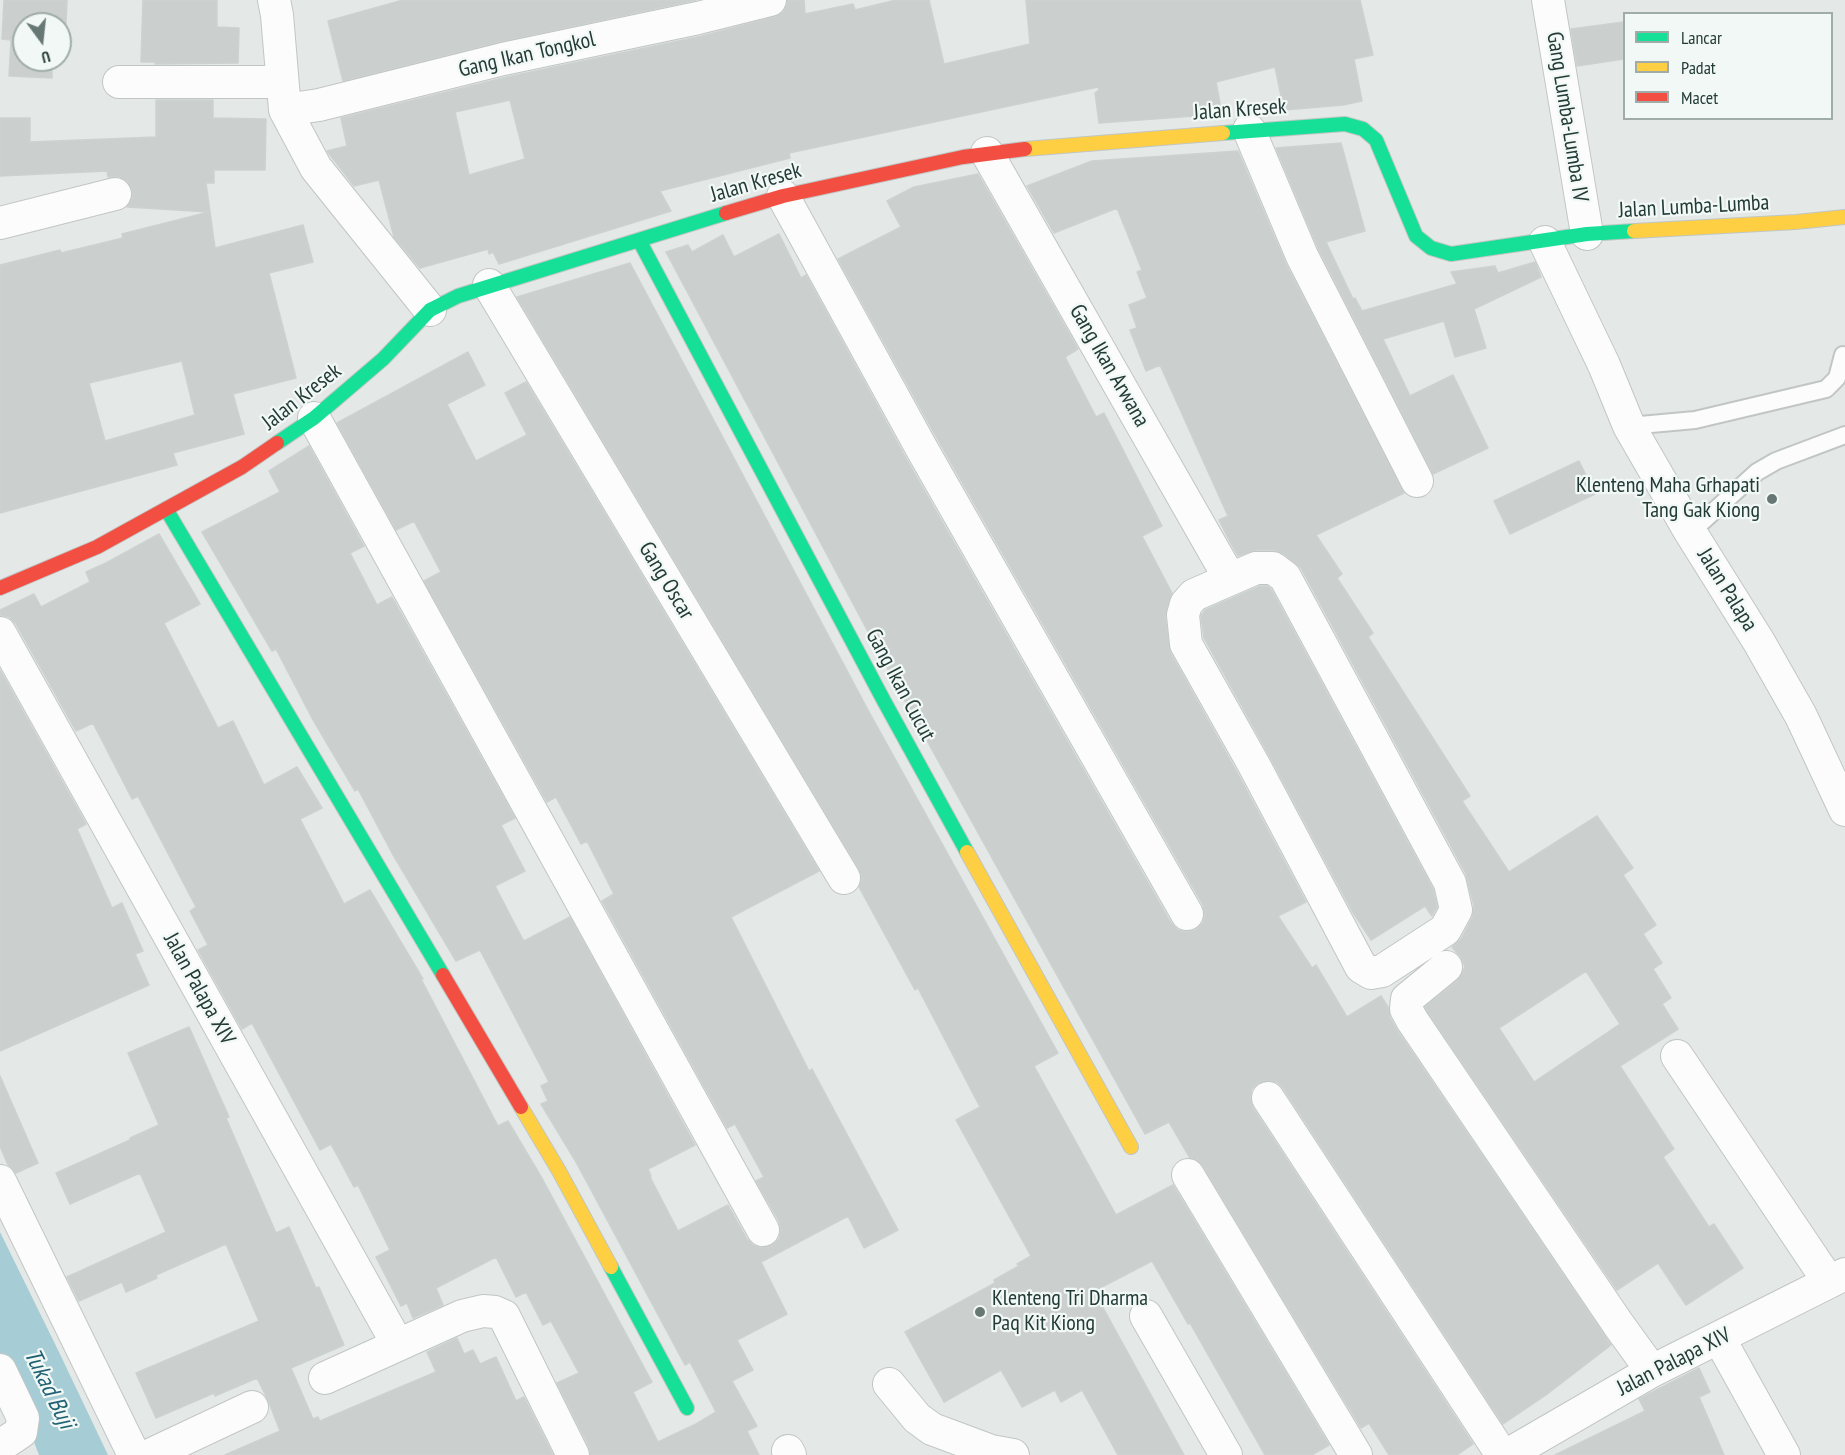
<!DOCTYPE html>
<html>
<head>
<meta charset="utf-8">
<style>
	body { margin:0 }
	#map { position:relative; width:1845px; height:1455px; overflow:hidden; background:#e4e9e7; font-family:"PT Sans Narrow",sans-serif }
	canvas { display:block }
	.legend { position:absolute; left:1623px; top:12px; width:210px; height:108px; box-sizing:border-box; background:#f2f8f5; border:2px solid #9faca9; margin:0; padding:8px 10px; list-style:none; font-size:18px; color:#233b36 }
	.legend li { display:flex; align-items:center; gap:12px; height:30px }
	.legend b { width:30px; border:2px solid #9faca9 }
	.north { position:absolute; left:12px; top:12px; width:60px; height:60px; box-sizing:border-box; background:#f2f8f5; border:2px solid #9faca9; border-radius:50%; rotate:165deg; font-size:16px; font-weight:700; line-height:24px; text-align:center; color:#233b36 }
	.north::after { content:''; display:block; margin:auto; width:21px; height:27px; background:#677874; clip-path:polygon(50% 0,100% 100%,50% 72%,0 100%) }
</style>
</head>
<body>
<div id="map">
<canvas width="1845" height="1455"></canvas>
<ul class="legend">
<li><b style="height:8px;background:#16e098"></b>Lancar</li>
<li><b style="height:8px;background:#ffcf43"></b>Padat</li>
<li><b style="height:8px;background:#f24e42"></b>Macet</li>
</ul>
<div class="north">U</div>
</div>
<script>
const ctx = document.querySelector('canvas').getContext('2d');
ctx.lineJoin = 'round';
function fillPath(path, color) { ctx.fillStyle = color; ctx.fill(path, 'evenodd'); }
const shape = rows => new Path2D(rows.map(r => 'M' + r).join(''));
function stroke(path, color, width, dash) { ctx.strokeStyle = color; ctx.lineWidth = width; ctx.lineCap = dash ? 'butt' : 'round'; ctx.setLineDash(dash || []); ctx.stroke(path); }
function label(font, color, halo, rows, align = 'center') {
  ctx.font = font + ' "PT Sans Narrow",sans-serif'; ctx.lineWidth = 4.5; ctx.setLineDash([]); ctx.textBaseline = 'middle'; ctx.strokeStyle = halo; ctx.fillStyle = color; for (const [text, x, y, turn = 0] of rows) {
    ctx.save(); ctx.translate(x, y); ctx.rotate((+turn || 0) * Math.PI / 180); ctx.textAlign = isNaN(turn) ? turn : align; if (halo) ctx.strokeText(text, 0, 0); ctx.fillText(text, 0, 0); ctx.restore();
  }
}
fillPath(shape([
	[0,1232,58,1350,108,1455,39,1455,0,1354]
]), '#a6ccd5');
const building = shape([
	[4,0,67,0,65,43,60,43,60,24,24,24,24,60,52,60,52,78,9,76,11,40,2,39,4,0],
	[143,0,217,0,217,27,239,28,238,63,155,64,155,62,141,62,143,0],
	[403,0,696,0,499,42,343,81,328,21,403,0],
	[787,0,804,0,805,14,853,4,855,10,896,0,929,0,944,64,1030,44,1026,0,1360,0,1373,55,1354,59,1362,101,1343,105,1284,110,1275,67,1216,82,1222,114,1099,123,1095,93,1099,90,1098,87,789,153,790,158,660,191,671,211,499,264,493,252,489,254,488,249,420,268,394,237,379,180,354,186,327,151,347,146,341,118,507,77,702,36,774,17,783,12,787,5,787,0],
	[510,100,525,159,469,175,455,112,510,100],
	[1624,22,1624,59,1577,66,1571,29,1624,22],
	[156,100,213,100,213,118,266,119,265,170,214,170,214,183,206,183,215,248,303,225,313,262,269,273,296,378,233,394,244,434,173,453,177,465,0,513,0,265,60,250,61,253,123,238,122,234,209,212,127,207,132,199,132,189,127,181,120,177,108,177,107,171,0,176,0,118,30,118,30,142,156,137,156,100],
	[182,361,195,415,105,441,89,383,182,361],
	[1341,143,1365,231,1326,242,1353,299,1355,298,1362,311,1457,284,1451,272,1495,266,1498,273,1535,262,1541,277,1474,309,1486,348,1455,357,1444,321,1383,339,1410,396,1453,375,1488,448,1433,474,1318,248,1276,148,1341,143],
	[1238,151,1286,264,1404,493,1316,535,1342,574,1337,578,1373,633,1368,637,1470,796,1462,801,1509,872,1597,816,1633,868,1623,875,1656,925,1643,934,1662,963,1653,969,1671,998,1662,1004,1678,1029,1620,1066,1674,1149,1663,1157,1709,1227,1714,1224,1743,1268,1686,1305,1658,1263,1617,1290,1427,1011,1425,1007,1457,981,1465,967,1460,956,1452,947,1461,939,1472,918,1474,906,1466,874,1301,568,1284,554,1274,550,1256,550,1238,556,1229,540,1219,520,1228,516,1160,365,1146,371,1130,330,1137,328,1129,305,1147,298,1137,272,1142,270,1117,208,1054,233,1027,186,1092,161,1238,151],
	[1586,971,1620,1024,1534,1082,1499,1028,1586,971],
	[978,174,1078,349,1065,357,1096,417,1104,413,1162,526,1142,536,1172,593,1165,616,1170,652,1238,774,1306,902,1278,916,1312,968,1316,965,1347,1017,1381,996,1388,1007,1390,1018,1397,1030,1611,1345,1546,1395,1503,1424,1283,1088,1277,1082,1268,1080,1258,1083,1252,1089,1250,1098,1253,1108,1473,1444,1457,1455,1389,1455,1369,1423,1361,1428,1203,1166,1197,1160,1190,1158,1169,1122,1145,1134,900,692,666,252,688,245,692,252,723,235,734,257,779,234,801,278,806,275,907,460,1171,923,1178,930,1186,932,1195,930,1203,923,1205,914,1203,905,939,442,838,259,901,227,887,201,914,187,978,174],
	[630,263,868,710,1058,1053,1034,1066,1116,1215,1173,1185,1329,1445,1312,1455,1265,1455,1190,1323,1188,1324,1152,1261,1096,1290,1103,1303,1101,1304,1184,1455,1118,1455,1082,1390,1061,1402,1055,1390,1022,1407,1001,1370,944,1402,905,1332,995,1283,994,1280,1019,1266,1017,1264,1031,1256,956,1120,980,1107,918,988,915,990,859,887,862,878,859,869,517,297,630,263],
	[468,352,485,385,447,404,476,461,527,435,505,393,526,382,819,871,731,917,809,1071,812,1069,898,1230,864,1248,848,1216,761,1262,787,1314,737,1340,753,1370,732,1381,757,1426,747,1431,759,1455,591,1455,589,1447,557,1383,579,1373,551,1321,543,1325,526,1292,516,1297,496,1257,436,1288,443,1305,413,1318,407,1303,401,1306,376,1257,390,1250,358,1185,354,1187,331,1144,320,1150,252,1023,242,1029,198,950,208,945,190,911,196,907,138,796,132,799,93,723,76,731,16,624,9,617,0,615,0,610,34,594,41,607,90,582,86,572,106,563,159,534,200,604,164,623,218,728,233,721,264,785,297,767,322,808,300,819,344,904,370,890,423,979,421,979,498,1126,508,1121,543,1180,652,1382,633,1392,658,1442,696,1424,716,1412,690,1362,685,1365,576,1162,541,1104,548,1101,541,1086,549,1082,480,950,456,961,392,853,358,789,355,791,312,718,276,649,272,651,202,532,280,492,269,471,309,446,364,546,350,553,377,605,392,597,515,818,501,825,525,871,495,886,522,938,524,941,570,917,695,1145,648,1169,651,1176,650,1177,678,1231,728,1205,747,1239,753,1245,762,1248,772,1245,779,1239,781,1230,779,1221,756,1181,764,1177,735,1124,727,1128,602,901,614,894,587,841,581,844,556,797,547,802,424,581,441,572,414,521,396,530,337,423,468,352],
	[1579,461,1595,494,1510,534,1494,501,1579,461],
	[1260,586,1267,586,1271,589,1433,889,1437,907,1432,916,1425,906,1371,940,1352,911,1270,757,1204,638,1201,616,1205,610,1260,586],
	[0,670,86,824,77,829,112,908,122,903,143,951,135,954,149,985,0,1051,0,670],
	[189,1027,229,1117,226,1118,276,1233,289,1227,316,1288,319,1287,344,1345,291,1368,313,1419,318,1417,320,1421,436,1372,427,1352,457,1338,464,1354,473,1350,480,1364,496,1357,516,1401,524,1397,553,1455,225,1455,280,1431,268,1400,257,1378,215,1396,214,1393,156,1418,136,1373,259,1321,226,1244,156,1275,157,1278,126,1292,122,1282,79,1301,67,1277,166,1232,140,1173,70,1204,56,1173,130,1140,130,1138,159,1125,128,1053,189,1027],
	[0,1076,38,1163,16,1173,8,1165,0,1146,0,1076],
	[1699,1368,1710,1392,1699,1397,1724,1455,1555,1455,1645,1411,1639,1399,1699,1368]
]);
fillPath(building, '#cbd0ce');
stroke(building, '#ccd2d0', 1.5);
const lane = shape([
	[1629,426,1695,420,1826,389,1837,378,1843,355],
	[1689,530,1703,521,1757,472,1776,461,1845,435]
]);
const street = shape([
	[274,0,277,15,285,110,316,168,430,310],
	[1548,0,1587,234],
	[119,82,282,82],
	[285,110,319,105,503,59,698,18,770,0],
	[1249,130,1302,256,1417,481],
	[987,153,1230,579],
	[783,196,923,451,1187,914],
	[0,223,115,194],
	[1545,242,1604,365,1629,426,1689,530,1759,642,1801,716,1845,810],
	[489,285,844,878],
	[314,418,763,1230],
	[1256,568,1273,568,1285,577,1450,883,1456,910,1445,930,1382,971,1371,973,1361,967,1254,765,1186,644,1183,615,1186,604,1194,595,1256,568],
	[0,633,398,1345],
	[1446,967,1407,999,1406,1009,1412,1020,1618,1324,1652,1371],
	[1677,1056,1829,1282],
	[1268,1098,1502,1455],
	[1188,1175,1356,1455],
	[0,1181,134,1455],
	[1146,1316,1226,1455],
	[1719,1338,1784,1455],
	[0,1370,23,1418,21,1432,0,1446],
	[325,1378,462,1316,483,1311,495,1312,504,1316,573,1455],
	[889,1384,917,1418,932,1429,991,1451,1013,1455],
	[788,1451,790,1455],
	[150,1455,252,1407],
	[1507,1455,1652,1371,1845,1274]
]);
const fast = shape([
	[1223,133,1345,124,1363,129,1376,140,1416,236,1431,248,1451,254,1587,234,1634,231],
	[639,240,884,701,967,852],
	[277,443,314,418,383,359,430,310,458,296,726,213],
	[166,509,443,975],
	[611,1267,687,1408]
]);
const slow = shape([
	[1025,149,1223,133],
	[1634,231,1796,222,1845,217],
	[967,852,1131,1147],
	[521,1107,559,1171,611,1267]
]);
const jam = shape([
	[726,213,783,196,963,157,1025,149],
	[0,588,97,547,242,467,277,443],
	[443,975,521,1107]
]);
stroke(lane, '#c1c6c4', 20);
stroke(street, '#c1c6c4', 34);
stroke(fast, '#c0c6c4', 16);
stroke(slow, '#c0c6c4', 16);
stroke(jam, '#c0c6c4', 16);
stroke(lane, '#fbfcfb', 16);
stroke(street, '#fbfcfb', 32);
stroke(fast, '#16e098', 14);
stroke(slow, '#ffcf43', 14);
stroke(jam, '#f24e42', 14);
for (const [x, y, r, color] of [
	[1772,499,6,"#677874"],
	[980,1312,6,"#677874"]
]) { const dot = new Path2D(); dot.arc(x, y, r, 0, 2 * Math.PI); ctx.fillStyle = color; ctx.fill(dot); stroke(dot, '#f2f8f5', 2); }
label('22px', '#233b36', '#f2f8f5', [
	["Gang Ikan Tongkol",527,55,-13],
	["Jalan Kresek",1240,110,-4],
	["Gang Lumba-Lumba IV",1567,117,81],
	["Jalan Kresek",756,183,-16],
	["Jalan Lumba-Lumba",1694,207,-3],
	["Gang Ikan Arwana",1109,366,60],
	["Jalan Kresek",302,397,-38],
	["Gang Oscar",666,581,59],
	["Jalan Palapa",1727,590,58],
	["Gang Ikan Cucut",900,685,62],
	["Jalan Palapa XIV",199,989,61],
	["Jalan Palapa XIV",1674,1362,-27]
]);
label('22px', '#233b36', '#f2f8f5', [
	["Klenteng Maha Grhapati",1760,486],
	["Tang Gak Kiong",1760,511],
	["Klenteng Tri Dharma",992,1299,"left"],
	["Paq Kit Kiong",992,1324,"left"]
], 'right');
label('italic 24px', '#206274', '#f2f8f5', [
	["Tukad Buji",49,1389,64]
]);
</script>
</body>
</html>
